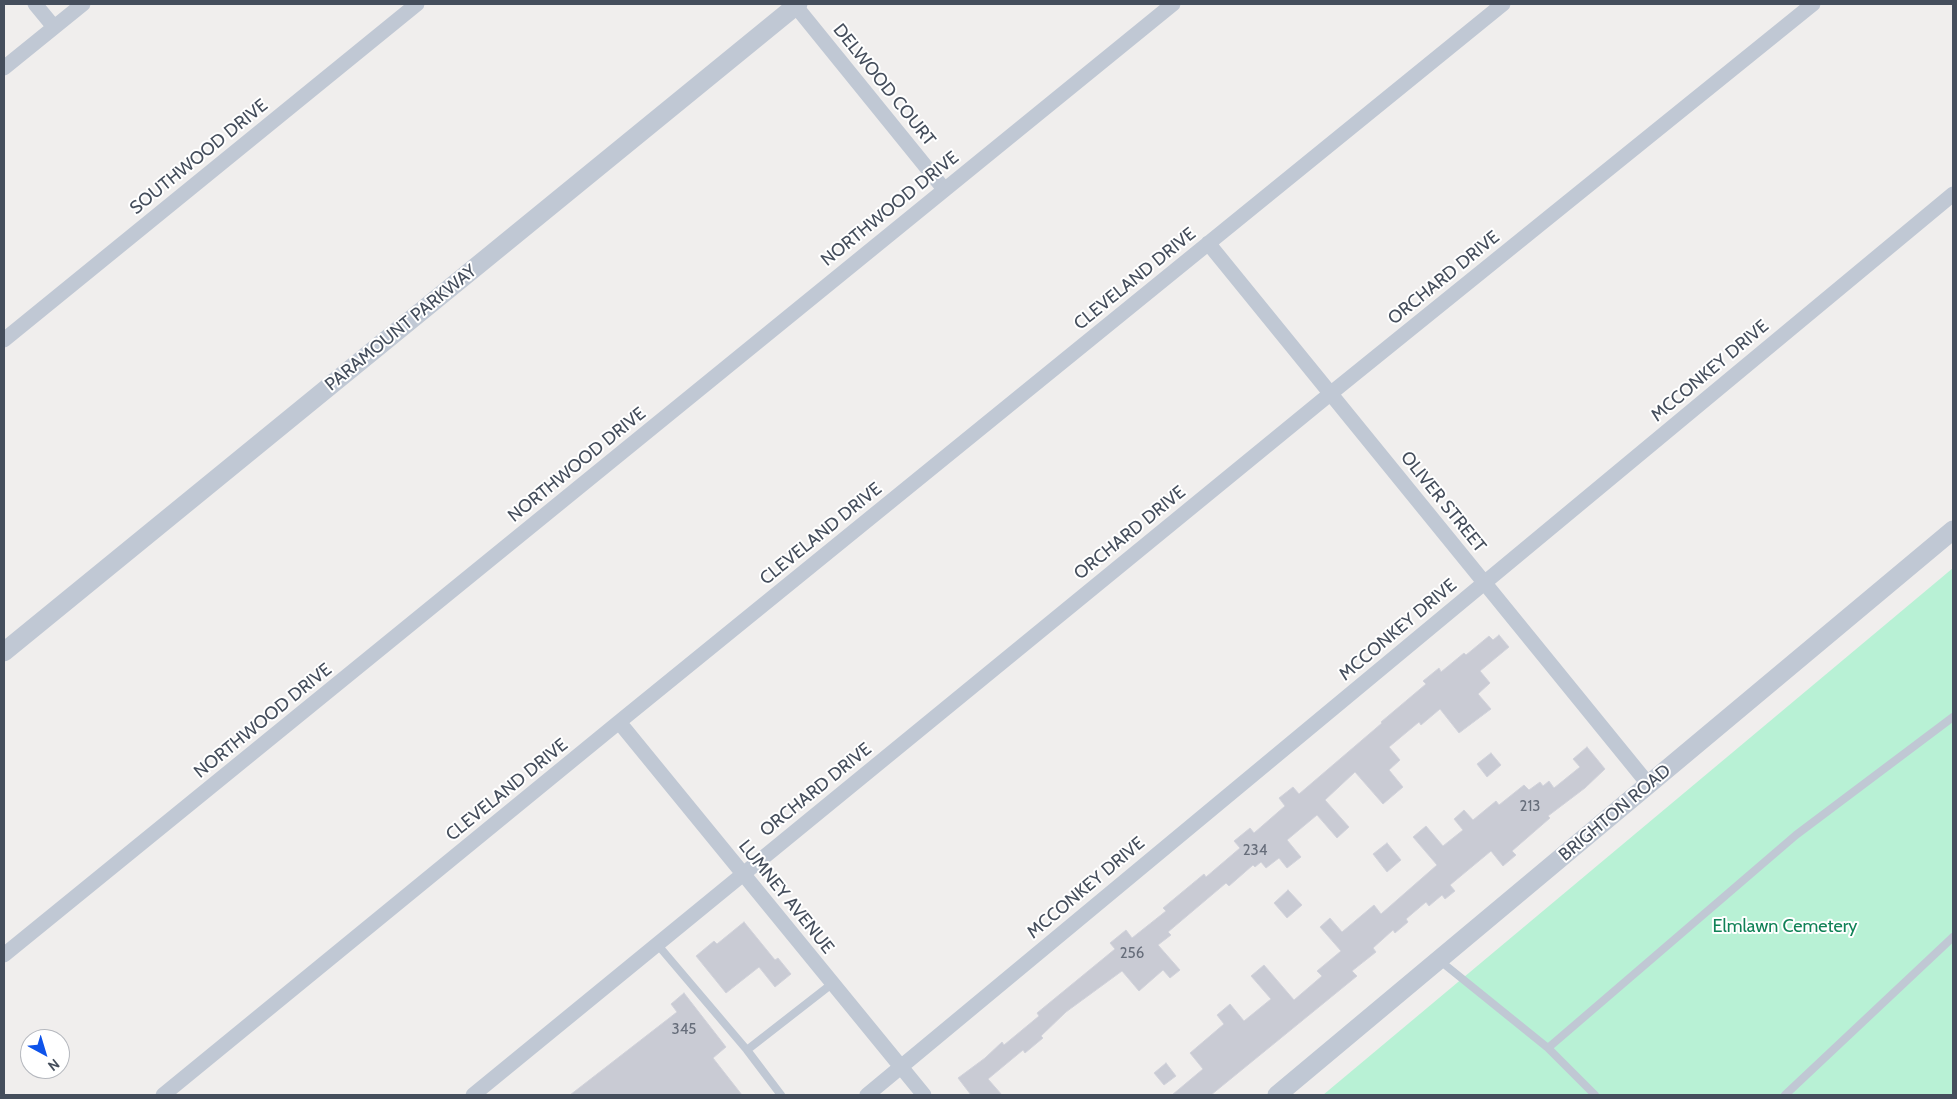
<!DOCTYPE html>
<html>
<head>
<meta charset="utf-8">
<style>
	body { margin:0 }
	#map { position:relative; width:1957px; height:1099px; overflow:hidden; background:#f0eeed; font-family:Cabin,sans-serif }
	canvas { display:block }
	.frame { position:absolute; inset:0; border:5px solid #454e5c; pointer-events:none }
	.north { position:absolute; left:20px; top:1029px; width:50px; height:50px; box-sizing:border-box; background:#fff; border:1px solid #b5b8be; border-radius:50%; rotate:141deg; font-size:14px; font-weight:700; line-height:20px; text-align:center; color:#454e5c }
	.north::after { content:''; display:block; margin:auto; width:18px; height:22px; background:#0e53ea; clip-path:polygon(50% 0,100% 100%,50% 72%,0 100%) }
</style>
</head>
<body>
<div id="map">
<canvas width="1957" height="1099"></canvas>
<div class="frame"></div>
<div class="north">N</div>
</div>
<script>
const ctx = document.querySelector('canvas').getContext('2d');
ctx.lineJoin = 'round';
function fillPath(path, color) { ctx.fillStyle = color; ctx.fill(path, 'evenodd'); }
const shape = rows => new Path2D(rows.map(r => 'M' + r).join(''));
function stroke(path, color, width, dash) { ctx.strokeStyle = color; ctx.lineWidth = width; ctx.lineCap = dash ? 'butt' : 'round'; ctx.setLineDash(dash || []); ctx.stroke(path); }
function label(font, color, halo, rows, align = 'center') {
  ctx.font = font + ' Cabin,sans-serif'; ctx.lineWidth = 4; ctx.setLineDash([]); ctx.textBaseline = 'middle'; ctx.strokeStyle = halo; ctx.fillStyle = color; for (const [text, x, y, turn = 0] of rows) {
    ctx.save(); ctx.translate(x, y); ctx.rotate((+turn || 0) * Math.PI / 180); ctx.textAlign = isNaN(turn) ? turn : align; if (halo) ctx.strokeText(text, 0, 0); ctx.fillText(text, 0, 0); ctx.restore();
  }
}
fillPath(shape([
	[1953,568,1953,1095,1323,1095]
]), '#b8f1d5');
const building = shape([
	[1499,635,1509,647,1480,671,1490,683,1478,694,1491,709,1459,733,1440,709,1421,725,1419,722,1389,747,1400,760,1389,770,1403,787,1383,804,1355,772,1325,800,1349,827,1337,838,1317,815,1287,840,1301,857,1287,868,1279,858,1266,868,1261,862,1255,867,1253,865,1229,886,1226,883,1168,932,1171,935,1158,945,1180,970,1170,978,1163,970,1139,991,1122,971,1066,1012,1041,1036,1043,1038,1025,1053,1023,1050,988,1079,1002,1095,971,1095,958,1078,985,1058,1002,1042,1004,1045,1039,1016,1037,1013,1115,949,1110,943,1126,930,1132,938,1166,911,1163,908,1204,874,1206,877,1240,848,1234,841,1250,828,1254,833,1285,806,1279,798,1293,787,1299,794,1382,723,1381,722,1426,684,1423,681,1439,668,1441,672,1464,653,1466,655,1489,636,1493,640,1499,635],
	[1587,747,1605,769,1585,788,1548,816,1550,818,1512,851,1516,855,1503,866,1491,851,1450,885,1455,891,1445,899,1442,895,1429,906,1426,902,1406,919,1408,922,1395,933,1393,930,1373,948,1376,952,1352,971,1357,976,1211,1095,1172,1095,1203,1069,1190,1053,1224,1024,1217,1015,1230,1004,1244,1021,1271,999,1251,976,1264,965,1294,1000,1322,976,1317,971,1341,951,1320,927,1330,918,1342,932,1374,905,1381,914,1437,865,1413,837,1426,826,1443,846,1463,830,1454,819,1464,810,1473,820,1496,801,1499,805,1524,785,1529,790,1540,782,1543,786,1549,781,1554,788,1580,767,1573,759,1587,747],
	[1491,753,1501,765,1487,777,1477,764,1491,753],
	[1387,843,1401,860,1387,872,1373,854,1387,843],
	[1288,890,1302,905,1287,918,1274,903,1288,890],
	[744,922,775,960,778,958,791,974,775,987,759,967,726,993,696,956,714,941,717,944,744,922],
	[684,993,726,1047,713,1058,742,1095,570,1095,677,1012,671,1004,684,993],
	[1166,1063,1176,1076,1164,1085,1154,1073,1166,1063]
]);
fillPath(building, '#c9cbd4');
stroke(building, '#d1d2da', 1);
stroke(shape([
	[657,944,747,1050],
	[1439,960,1548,1048,1595,1095],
	[1548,1048,1796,835,1953,717],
	[781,1095,747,1050,833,983],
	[1785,1095,1953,937]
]), '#c0c8d4', 8);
stroke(shape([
	[35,4,54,27],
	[794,4,944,189],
	[4,68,83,4],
	[1208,243,1649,785],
	[4,340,417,4],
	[619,722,924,1095],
	[4,955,1173,4],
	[163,1095,619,722,1503,4],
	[473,1095,1330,394,1813,4],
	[867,1095,1953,194]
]), '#c0c8d4', 15);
stroke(shape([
	[4,652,798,4],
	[1277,1095,1953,530]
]), '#c0c8d4', 19);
label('15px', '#666d7a', null, [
	["213",1530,807],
	["234",1255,851],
	["256",1132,954],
	["345",684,1030]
]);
label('18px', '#454e5c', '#fff', [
	["DELWOOD COURT",884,85,51],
	["SOUTHWOOD DRIVE",199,157,-39],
	["NORTHWOOD DRIVE",890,209,-39],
	["ORCHARD DRIVE",1444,278,-39],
	["CLEVELAND DRIVE",1135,279,-39],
	["PARAMOUNT PARKWAY",401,328,-39],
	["MCCONKEY DRIVE",1710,371,-40],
	["NORTHWOOD DRIVE",577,465,-39],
	["OLIVER STREET",1443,502,51],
	["ORCHARD DRIVE",1130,533,-39],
	["CLEVELAND DRIVE",821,534,-39],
	["MCCONKEY DRIVE",1398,630,-40],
	["NORTHWOOD DRIVE",263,721,-39],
	["CLEVELAND DRIVE",507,790,-39],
	["ORCHARD DRIVE",816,790,-39],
	["BRIGHTON ROAD",1615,813,-40],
	["MCCONKEY DRIVE",1086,888,-40],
	["LUMNEY AVENUE",786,897,51]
]);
label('18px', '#118257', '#fff', [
	["Elmlawn Cemetery",1785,927]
]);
</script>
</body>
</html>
